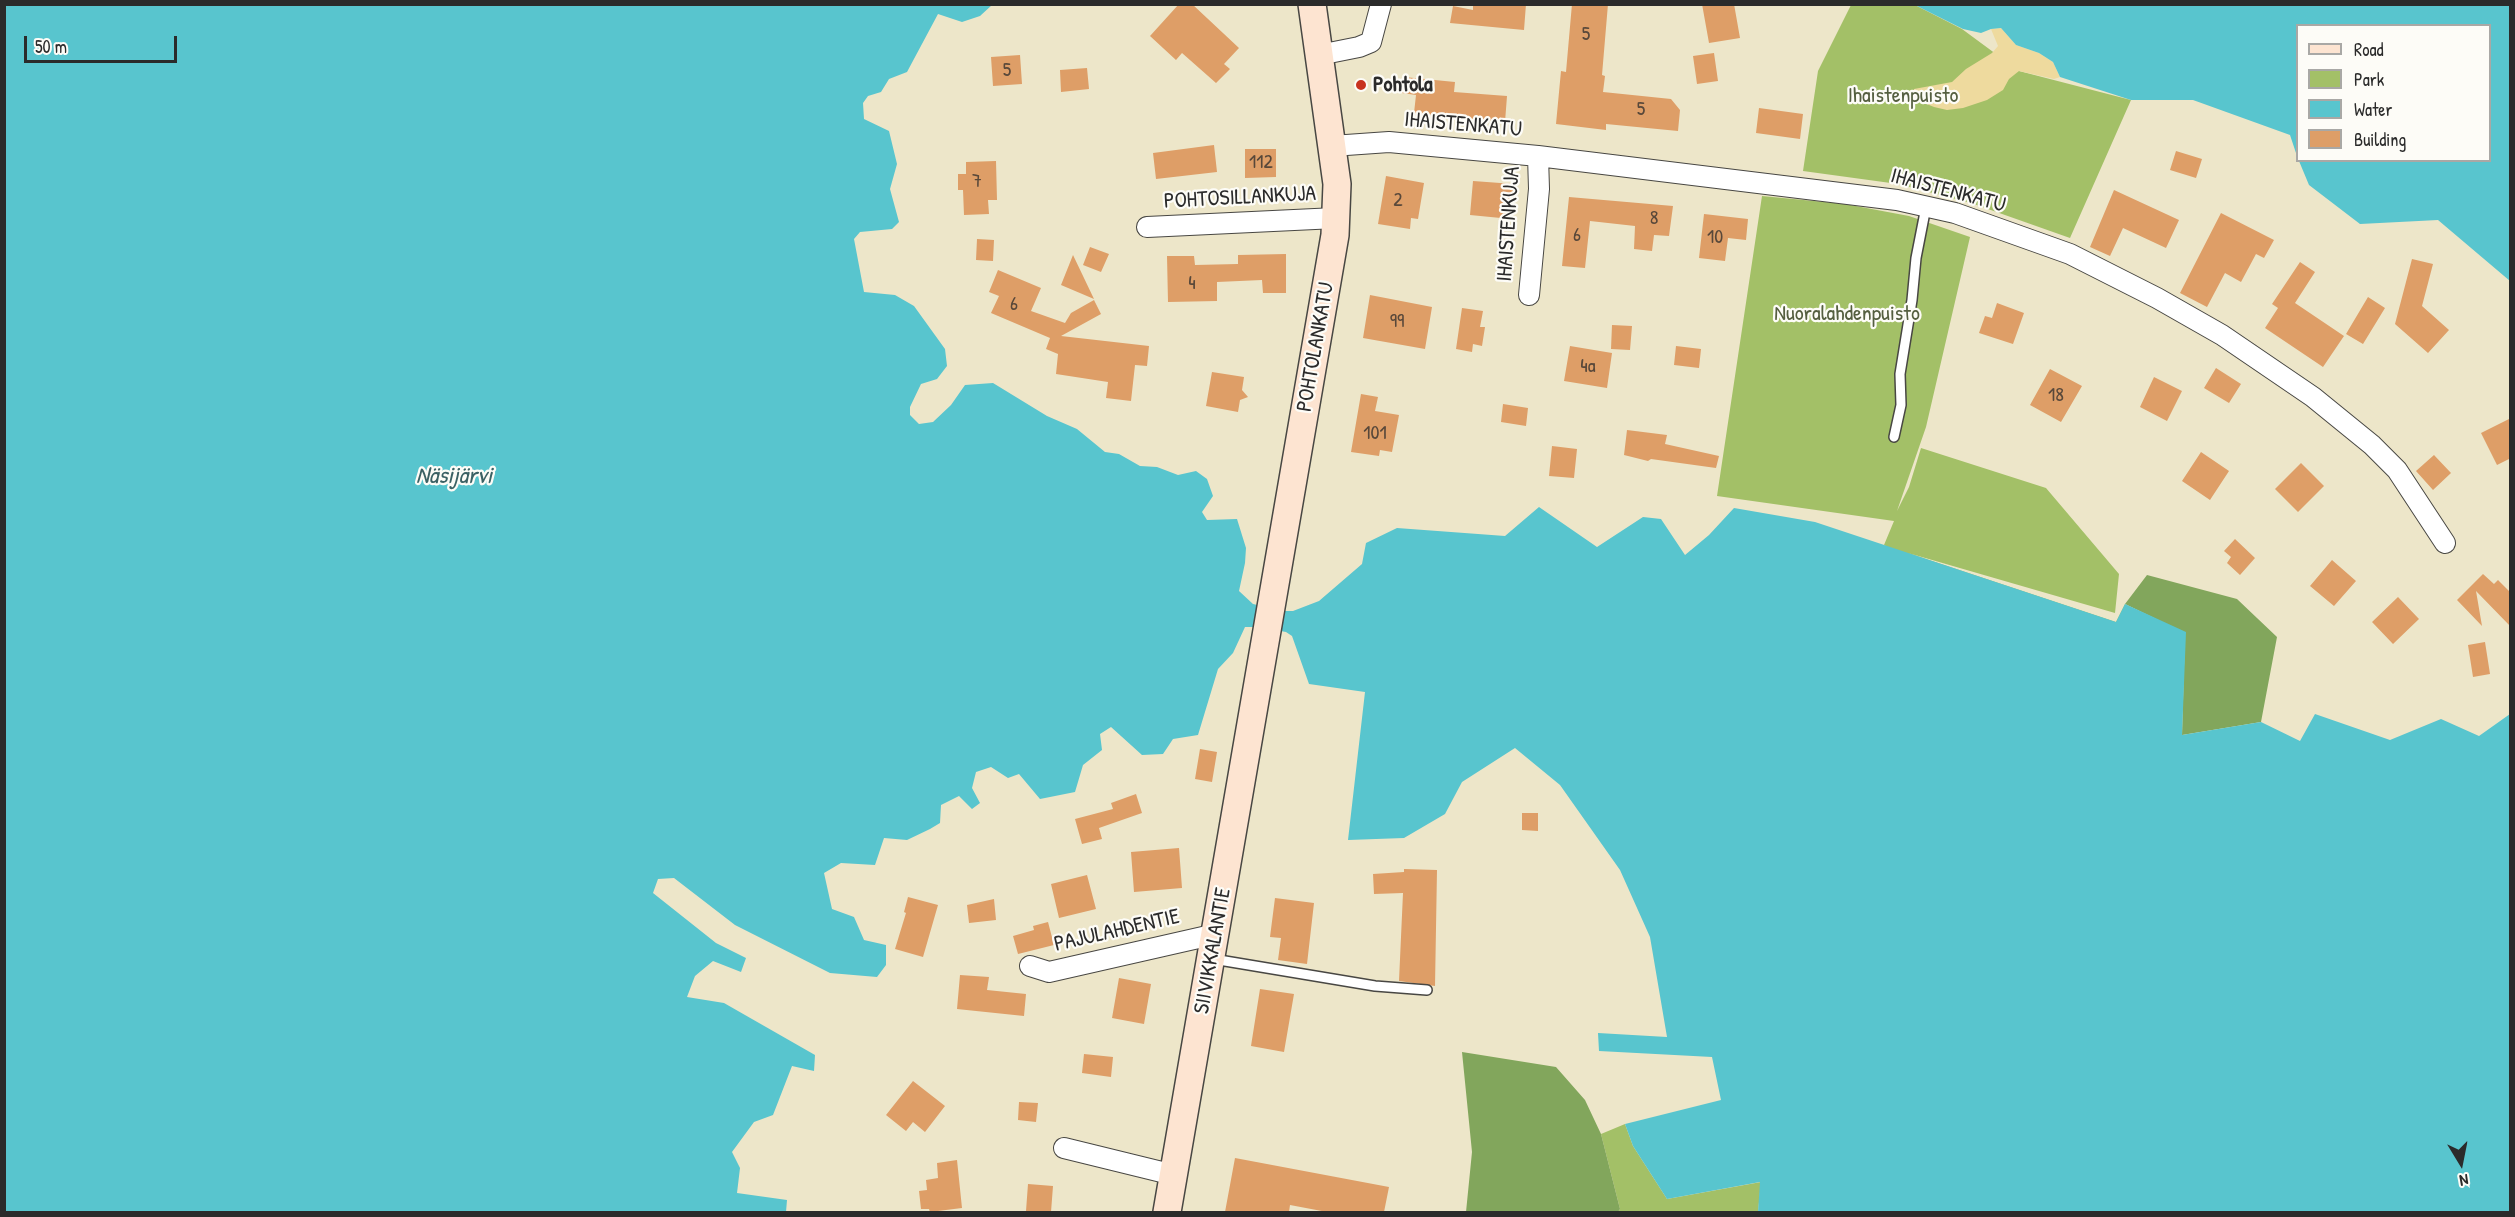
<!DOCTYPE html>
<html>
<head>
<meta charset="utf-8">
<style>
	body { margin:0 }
	#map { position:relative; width:2515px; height:1217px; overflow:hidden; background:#ede6c9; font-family:"Patrick Hand",sans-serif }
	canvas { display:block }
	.frame { position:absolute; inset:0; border:6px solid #2b2b2b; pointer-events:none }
	.legend { position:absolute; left:2296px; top:24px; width:195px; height:138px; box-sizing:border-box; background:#fdfcf7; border:2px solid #a9a8a5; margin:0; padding:8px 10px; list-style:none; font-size:18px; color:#2b2b2b }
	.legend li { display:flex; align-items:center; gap:12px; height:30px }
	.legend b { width:30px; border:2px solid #a9a8a5 }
	.north { position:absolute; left:2431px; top:1133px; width:60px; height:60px; -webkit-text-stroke:4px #fdfcf7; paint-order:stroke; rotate:170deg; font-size:16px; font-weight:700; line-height:24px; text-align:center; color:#2b2b2b }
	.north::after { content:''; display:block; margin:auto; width:21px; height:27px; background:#2b2b2b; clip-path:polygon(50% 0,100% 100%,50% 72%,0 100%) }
	.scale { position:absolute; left:24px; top:36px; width:153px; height:27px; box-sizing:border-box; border:3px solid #2b2b2b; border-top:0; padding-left:8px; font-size:18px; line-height:21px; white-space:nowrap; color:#2b2b2b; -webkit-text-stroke:4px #fdfcf7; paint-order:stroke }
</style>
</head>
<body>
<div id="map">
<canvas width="2515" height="1217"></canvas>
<div class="frame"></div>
<ul class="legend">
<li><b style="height:8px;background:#fde4d1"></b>Road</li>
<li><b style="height:16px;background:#a3c067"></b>Park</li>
<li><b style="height:16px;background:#58c5ce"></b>Water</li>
<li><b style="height:16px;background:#de9e67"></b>Building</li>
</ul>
<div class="north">N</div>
<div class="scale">50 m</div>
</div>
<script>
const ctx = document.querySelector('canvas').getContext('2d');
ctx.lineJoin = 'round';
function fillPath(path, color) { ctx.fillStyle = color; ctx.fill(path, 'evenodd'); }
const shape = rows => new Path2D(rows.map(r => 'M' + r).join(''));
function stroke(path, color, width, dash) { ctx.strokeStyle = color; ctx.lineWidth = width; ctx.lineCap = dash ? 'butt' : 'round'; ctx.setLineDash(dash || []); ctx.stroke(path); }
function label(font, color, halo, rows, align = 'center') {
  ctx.font = font + ' "Patrick Hand",sans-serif'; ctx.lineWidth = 4.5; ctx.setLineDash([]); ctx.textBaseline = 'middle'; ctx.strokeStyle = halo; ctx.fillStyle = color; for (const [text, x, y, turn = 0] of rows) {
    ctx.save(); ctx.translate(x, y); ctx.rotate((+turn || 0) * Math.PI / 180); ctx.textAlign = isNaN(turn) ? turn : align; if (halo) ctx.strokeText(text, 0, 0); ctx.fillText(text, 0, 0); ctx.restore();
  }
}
fillPath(shape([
	[1851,5,1915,5,1962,29,2019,71,2131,100,2070,238,1971,203,1898,184,1803,171,1818,71],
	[1762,196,1845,204,1909,216,1970,237,1926,427,1897,511,1909,487,1921,448,2046,488,2119,574,2115,613,1908,553,2116,622,2125,604,2182,735,1884,545,1894,521,1717,496],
	[1625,1124,1633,1146,1667,1199,1761,1182,1758,1212,1618,1212,1620,1209,1601,1134]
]), '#a3c067');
fillPath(shape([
	[2147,575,2237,599,2277,637,2261,722,2182,735,2185,633,2125,604],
	[1462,1052,1556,1067,1585,1100,1601,1134,1620,1209,1618,1212,1466,1212,1472,1152]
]), '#82a65c');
fillPath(shape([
	[2001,28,2016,45,2039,53,2053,62,2060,77,2054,79,2019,71,2009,79,2003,90,1987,100,1963,108,1947,110,1934,107,1917,100,1912,95,1914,89,1952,82,1966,69,1992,53,1998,46,1991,29]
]), '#eeda9e');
fillPath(shape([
	[5,5,992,5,980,16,962,22,938,14,907,72,889,79,881,92,868,96,863,103,864,119,889,131,897,164,890,189,899,222,892,229,860,232,854,239,864,292,895,295,914,306,945,349,947,366,937,379,921,384,910,407,910,415,919,424,933,422,951,405,965,385,993,383,1047,416,1077,429,1105,452,1119,454,1140,466,1157,467,1178,475,1196,471,1207,479,1213,496,1202,512,1207,520,1237,519,1246,548,1245,563,1239,591,1253,604,1283,611,1293,611,1319,601,1362,564,1366,543,1397,528,1505,536,1539,507,1597,547,1643,517,1661,519,1685,555,1709,535,1734,508,1815,522,2116,622,2125,604,2186,632,2182,735,2261,722,2300,741,2315,714,2390,740,2441,719,2479,736,2510,714,2510,1212,1758,1212,1760,1182,1667,1199,1633,1146,1625,1124,1721,1100,1712,1057,1599,1051,1598,1033,1667,1037,1650,937,1620,870,1560,785,1515,748,1462,782,1445,814,1404,838,1348,840,1365,692,1309,684,1292,636,1286,632,1258,627,1245,627,1233,653,1218,669,1198,735,1173,739,1163,754,1142,755,1111,727,1100,734,1102,750,1083,765,1075,792,1040,799,1019,774,1008,778,991,767,976,772,972,788,980,803,972,809,959,796,941,805,940,823,930,829,907,840,884,838,875,865,841,863,824,873,832,909,854,917,864,940,886,945,886,965,877,977,830,973,735,925,674,878,658,879,653,893,716,943,746,958,741,972,713,961,695,976,687,997,724,1003,815,1055,814,1071,792,1066,773,1115,754,1122,732,1152,740,1168,737,1193,787,1200,786,1212,5,1212],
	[1915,5,2510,5,2510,281,2438,220,2360,224,2309,185,2299,161,2490,160,2490,26,2298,26,2297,156,2290,135,2193,100,2131,100,2060,77,2053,62,2039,53,2016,45,2001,28,1991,29,1981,33,1963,29]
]), '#58c5ce');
fillPath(shape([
	[1179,4,1192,4,1239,48,1224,64,1230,69,1216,83,1182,53,1176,60,1150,36],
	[1473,4,1526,4,1524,30,1450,23,1453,6,1473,10],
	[1572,4,1608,4,1602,75,1605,76,1603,92,1671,99,1680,110,1678,131,1606,124,1606,130,1556,124,1561,71,1566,72],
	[1702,4,1734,4,1740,38,1709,43],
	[1714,53,1718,81,1697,84,1693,56],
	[1020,55,1022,84,993,86,991,57],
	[1087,68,1089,89,1061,92,1060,70],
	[1404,77,1455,82,1454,92,1507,96,1505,122,1414,113,1416,95,1402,93],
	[1759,108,1803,114,1800,139,1756,133],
	[1214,145,1217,172,1156,179,1153,153],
	[1245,149,1276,149,1276,177,1245,178],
	[2176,151,2202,159,2196,178,2170,170],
	[996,161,997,200,988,200,989,214,964,215,963,190,958,190,958,174,966,174,966,162],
	[1386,176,1424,183,1418,219,1411,218,1410,229,1378,224],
	[1473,181,1514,184,1511,219,1470,215],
	[2114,190,2179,220,2166,248,2123,228,2110,256,2090,247],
	[1569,197,1673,206,1669,236,1654,235,1652,251,1634,249,1635,226,1590,221,1585,268,1562,266],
	[2221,213,2274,240,2264,258,2256,254,2241,282,2225,273,2207,307,2180,293],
	[1704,214,1748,219,1746,240,1728,238,1725,261,1699,258],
	[977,239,994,240,993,261,976,260],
	[1090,247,1109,254,1101,272,1083,265],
	[1286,254,1286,293,1263,293,1262,280,1217,282,1217,301,1168,302,1167,256,1194,256,1195,265,1238,264,1238,255],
	[1073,255,1094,299,1061,285],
	[2412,259,2433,264,2422,306,2449,330,2428,353,2395,324],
	[2300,262,2315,272,2295,303,2344,336,2323,367,2265,328,2278,308,2272,304],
	[998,270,1041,288,1031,311,1065,323,1071,313,1094,300,1101,314,1061,336,1149,346,1147,366,1135,365,1131,401,1106,398,1108,382,1056,374,1058,354,1046,349,1050,338,991,313,999,296,989,292],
	[1370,295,1432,307,1425,349,1363,338],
	[2368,297,2385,308,2363,344,2346,334],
	[1997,303,2024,313,2013,344,1979,333,1985,316,1992,318],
	[1462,308,1483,311,1480,327,1485,327,1482,346,1473,344,1472,352,1456,349],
	[1612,325,1632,326,1630,350,1611,349],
	[1570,346,1612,353,1607,388,1564,381],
	[1676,346,1701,349,1699,368,1674,365],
	[2216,368,2241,384,2229,403,2204,388],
	[2050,369,2082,386,2061,422,2030,405],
	[1212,372,1244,377,1242,390,1248,397,1240,400,1238,412,1206,406],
	[2154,377,2182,391,2167,421,2140,407],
	[1361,394,1378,397,1375,411,1399,415,1392,452,1380,450,1379,456,1351,452],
	[1503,404,1528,408,1526,426,1501,422],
	[2511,418,2511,458,2497,465,2481,433],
	[1627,430,1667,435,1665,444,1719,456,1716,468,1651,459,1648,461,1624,455],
	[1552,446,1577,449,1574,478,1549,476],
	[2201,452,2229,471,2210,500,2182,481],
	[2434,455,2451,473,2433,490,2416,471],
	[2301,463,2324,486,2298,512,2275,489],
	[2235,539,2255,558,2240,575,2227,563,2231,557,2224,551],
	[2332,560,2356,581,2334,606,2310,586],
	[2483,574,2494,584,2498,580,2511,593,2511,627,2476,591,2482,626,2457,600],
	[2398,597,2419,619,2393,644,2372,622],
	[2485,642,2490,674,2473,677,2468,645],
	[1200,749,1217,752,1212,782,1195,779],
	[1136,794,1142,813,1099,828,1102,839,1082,844,1075,819,1113,809,1111,803],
	[1522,813,1538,813,1538,831,1522,830],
	[1179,848,1182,888,1134,892,1131,852],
	[1404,869,1437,870,1435,986,1399,981,1403,893,1374,894,1373,874,1404,872],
	[1087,875,1096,909,1059,918,1051,884],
	[908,897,938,905,923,957,895,949,906,913,904,912],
	[1275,898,1314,903,1307,964,1278,960,1281,938,1270,937],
	[994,899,996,920,969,923,967,905],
	[1048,922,1054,945,1018,954,1013,936,1034,930,1033,926],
	[960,975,989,977,987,990,1026,994,1024,1016,957,1009],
	[1119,978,1151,984,1144,1024,1112,1018],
	[1260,989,1294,994,1284,1052,1251,1046],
	[1084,1054,1113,1057,1111,1077,1082,1073],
	[913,1081,945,1106,925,1132,913,1122,906,1131,886,1115],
	[1019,1102,1038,1103,1036,1122,1018,1120],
	[1235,1158,1389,1187,1384,1212,1327,1212,1290,1205,1289,1212,1225,1212],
	[957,1160,962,1208,930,1212,929,1209,921,1209,919,1191,927,1190,926,1180,938,1178,937,1163],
	[1028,1184,1053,1186,1051,1212,1026,1211]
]), '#de9e67');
const lane = shape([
	[1894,437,1901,405,1900,374,1912,300,1916,258,1926,207],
	[1213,959,1375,986,1427,990]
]);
const street = shape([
	[1319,55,1359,47,1371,42,1381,4],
	[1332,146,1389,142,1538,156,1897,200,1955,213,2070,254,2157,298,2222,335,2313,397,2372,445,2397,470,2445,543],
	[1147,227,1336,218],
	[1529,295,1539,189,1538,156],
	[1030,966,1049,972,1216,934],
	[1064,1148,1174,1175]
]);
const secondary = shape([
	[1167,1212,1335,235,1337,184,1312,4]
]);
stroke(lane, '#484743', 12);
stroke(street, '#484743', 22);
stroke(secondary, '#484743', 30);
stroke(lane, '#fff', 9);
stroke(street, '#fff', 20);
stroke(secondary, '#fde4d1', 27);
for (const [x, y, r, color] of [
	[1361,85,6,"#c8321e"]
]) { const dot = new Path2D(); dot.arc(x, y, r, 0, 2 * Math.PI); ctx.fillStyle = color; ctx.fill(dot); stroke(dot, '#fdfcf7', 2); }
label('20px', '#58483a', null, [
	["5",1586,35],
	["5",1007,71],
	["5",1641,110],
	["112",1261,163],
	["7",977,182],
	["2",1398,201],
	["8",1654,219],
	["6",1577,236],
	["10",1715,238],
	["4",1192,284],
	["6",1014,305],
	["99",1397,322],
	["4a",1588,367],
	["18",2056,396],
	["101",1375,434]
]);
label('bold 22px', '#2b2b2b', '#fdfcf7', [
	["Pohtola",1373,85]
], 'left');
label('22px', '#555f40', '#fdfcf7', [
	["Ihaistenpuisto",1903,96],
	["Nuoralahdenpuisto",1847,314]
]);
label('22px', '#2b2b2b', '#fdfcf7', [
	["IHAISTENKATU",1463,125,5],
	["IHAISTENKATU",1948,191,15],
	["POHTOSILLANKUJA",1240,198,-3],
	["IHAISTENKUJA",1509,224,-86],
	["POHTOLANKATU",1316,347,-80],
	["PAJULAHDENTIE",1117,931,-13],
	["SIIVIKKALANTIE",1213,951,-80]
]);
label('italic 24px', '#3b6164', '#fdfcf7', [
	["Näsijärvi",454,477]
]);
</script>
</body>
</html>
